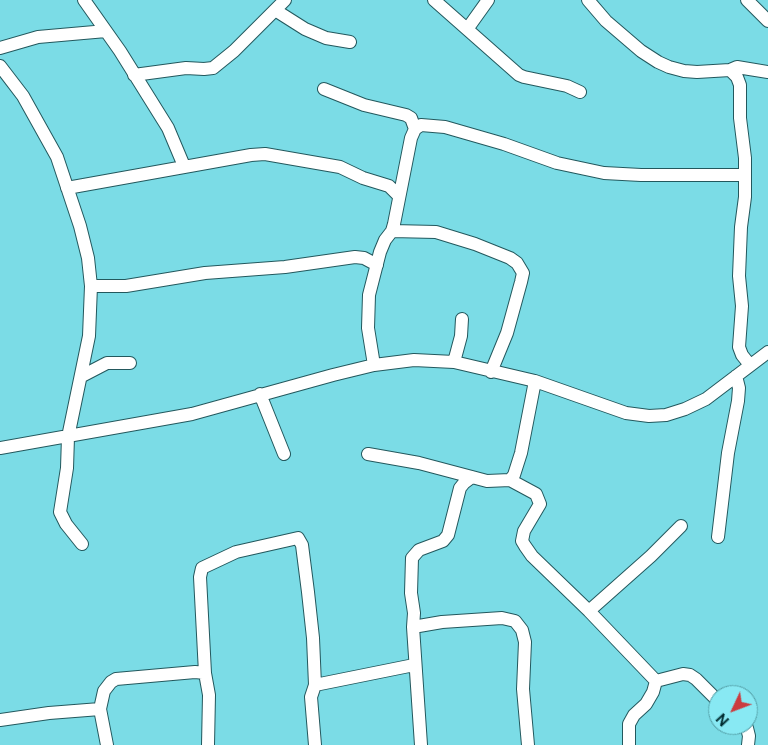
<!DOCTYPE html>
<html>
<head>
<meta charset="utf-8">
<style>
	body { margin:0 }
	#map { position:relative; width:768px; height:745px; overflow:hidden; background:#7bdce6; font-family:"Public Sans",sans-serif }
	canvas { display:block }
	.north { position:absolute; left:708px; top:685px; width:50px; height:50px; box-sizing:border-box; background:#88e9f3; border:1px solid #529da5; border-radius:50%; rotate:227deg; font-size:14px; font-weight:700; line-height:20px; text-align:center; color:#002c30 }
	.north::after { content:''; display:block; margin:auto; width:18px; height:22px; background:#cb3c3f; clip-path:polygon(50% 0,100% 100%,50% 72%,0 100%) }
</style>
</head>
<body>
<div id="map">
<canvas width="768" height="745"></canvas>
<div class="north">N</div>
</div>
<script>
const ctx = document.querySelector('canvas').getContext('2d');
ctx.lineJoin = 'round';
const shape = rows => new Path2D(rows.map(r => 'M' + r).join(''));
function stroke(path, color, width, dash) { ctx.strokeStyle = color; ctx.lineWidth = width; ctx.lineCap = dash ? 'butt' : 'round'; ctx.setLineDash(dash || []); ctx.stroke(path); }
const minor = shape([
	[84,0,120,51,168,128,184,166],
	[434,0,519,75,524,77,567,86,580,92],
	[588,0,606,21,641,51,658,62,669,67,684,71,697,72,730,70,737,67,768,72],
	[747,0,768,21],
	[275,10,305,29,326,38,350,42],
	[468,28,488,0],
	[0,48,38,37,106,31],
	[0,66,23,96,57,157,80,226,88,258,91,286,89,336,68,437,67,468,60,512,66,524,82,544],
	[730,70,737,77,740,85,740,118,745,158,745,197,741,227,739,276,742,306,739,347,742,355,750,365],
	[134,75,186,68,204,69,213,68,234,51,285,0],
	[324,89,364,105,406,115,411,118,415,129],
	[67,188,251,155,265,154,340,167,363,178,389,186,399,196],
	[392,231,436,232,475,244,510,258,517,263,523,273,521,282,507,333,491,372],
	[91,286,126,286,205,273,285,267,355,257,364,258,377,265],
	[454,362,461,336,462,319],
	[374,365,368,328,369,295,380,252,385,240,392,231,394,224,411,138,415,129,421,125,445,127,504,144,557,163,604,173,641,175,744,175],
	[82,376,107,363,130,363],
	[260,394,284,454],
	[0,448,192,414,333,375,374,365,414,360,454,362,535,381,626,413,649,416,666,415,685,409,706,399,768,352],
	[368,454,419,463,487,481,510,480,536,494,540,504,524,531,522,541,525,546,532,556,589,611,656,681],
	[510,480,514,475,521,453,535,381],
	[718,537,728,453,738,401,739,388,736,376],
	[589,611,651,556,681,526],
	[413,627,414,613,411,593,412,558,419,550,443,541,448,535,460,488,464,483,472,477],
	[656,681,683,674,690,675,696,679,718,701],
	[0,720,49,713,100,709],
	[744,725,747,728,749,736,748,745],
	[107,745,100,709,104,691,111,682,116,679,195,672,205,673],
	[208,745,209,695,205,673,200,577,202,568,236,552,298,538,302,545,308,592,313,638,315,685],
	[315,745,311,697,315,685,414,665],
	[421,745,413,627,442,622,502,618,515,621,522,630,525,642,523,689,528,745],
	[629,745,629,724,634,715,646,704,653,692,656,681]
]);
stroke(minor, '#23585d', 14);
stroke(minor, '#fff', 12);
</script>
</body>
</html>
